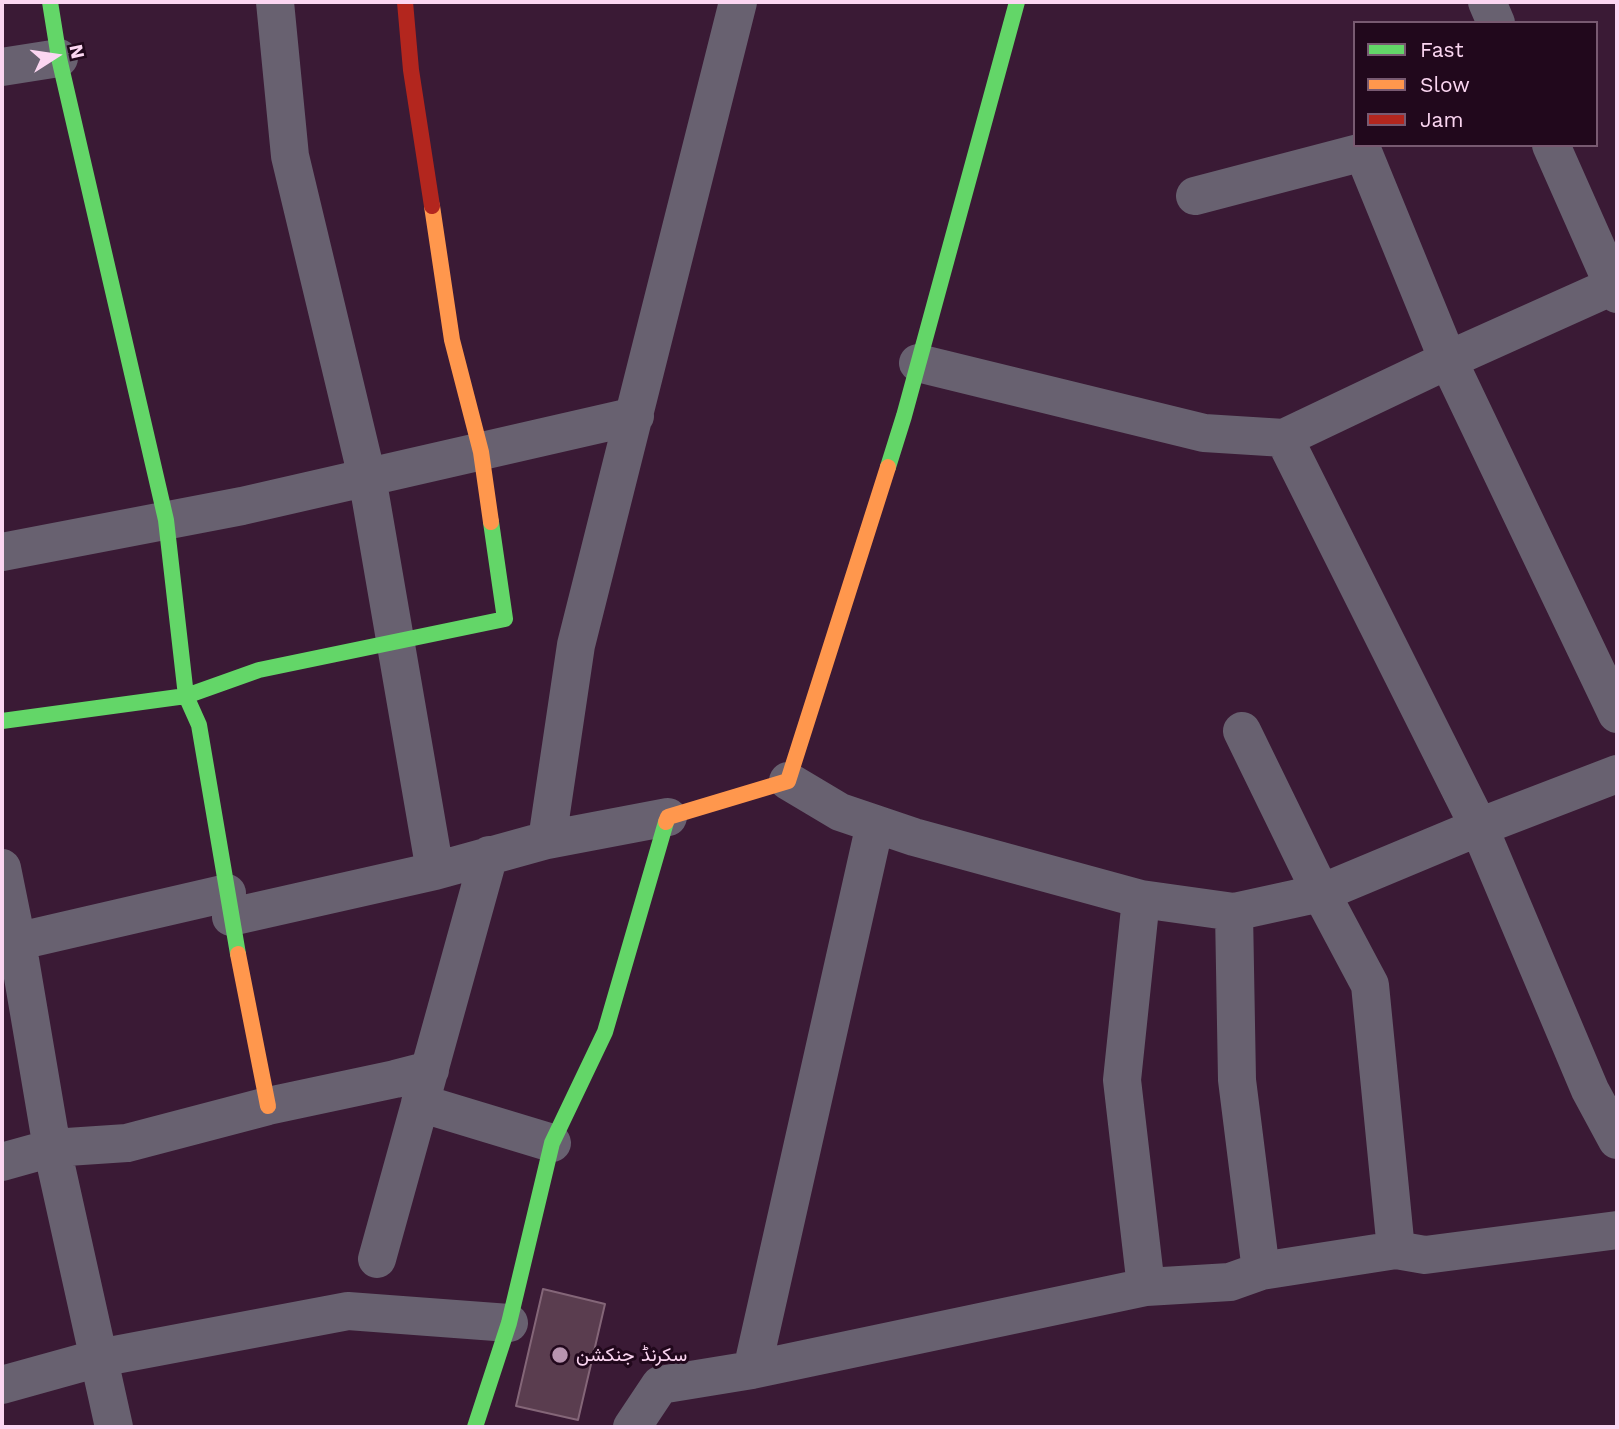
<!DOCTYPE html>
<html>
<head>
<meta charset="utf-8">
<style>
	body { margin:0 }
	#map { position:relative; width:1619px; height:1429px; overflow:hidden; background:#3a1a35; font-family:"Work Sans",sans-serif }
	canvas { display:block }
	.frame { position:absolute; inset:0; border:4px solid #fbd6f1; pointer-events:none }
	.legend { position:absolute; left:1353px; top:21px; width:245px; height:126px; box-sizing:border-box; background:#21081c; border:2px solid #785a71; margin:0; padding:9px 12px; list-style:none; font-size:21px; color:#fbd6f1 }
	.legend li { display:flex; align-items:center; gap:14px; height:35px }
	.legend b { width:35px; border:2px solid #785a71 }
	.north { position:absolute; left:21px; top:21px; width:70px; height:70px; -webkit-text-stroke:5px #21081c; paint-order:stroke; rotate:78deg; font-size:19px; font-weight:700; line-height:28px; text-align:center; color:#fbd6f1 }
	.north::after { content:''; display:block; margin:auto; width:24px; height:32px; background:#fbd6f1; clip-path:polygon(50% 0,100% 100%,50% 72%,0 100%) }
</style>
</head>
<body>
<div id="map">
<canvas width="1619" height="1429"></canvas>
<div class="frame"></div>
<ul class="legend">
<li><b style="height:9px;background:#63d668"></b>Fast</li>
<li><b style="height:9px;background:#ff974d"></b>Slow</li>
<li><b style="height:9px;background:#b3261e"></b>Jam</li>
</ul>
<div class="north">N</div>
</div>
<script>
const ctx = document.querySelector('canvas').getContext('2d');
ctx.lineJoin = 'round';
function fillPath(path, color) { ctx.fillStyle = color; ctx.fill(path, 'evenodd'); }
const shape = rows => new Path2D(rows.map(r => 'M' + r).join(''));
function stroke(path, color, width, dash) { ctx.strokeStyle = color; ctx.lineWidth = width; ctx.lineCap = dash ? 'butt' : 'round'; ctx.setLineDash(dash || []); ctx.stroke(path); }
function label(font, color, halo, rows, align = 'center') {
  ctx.font = font + ' "Work Sans",Vazirmatn,sans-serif'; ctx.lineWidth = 6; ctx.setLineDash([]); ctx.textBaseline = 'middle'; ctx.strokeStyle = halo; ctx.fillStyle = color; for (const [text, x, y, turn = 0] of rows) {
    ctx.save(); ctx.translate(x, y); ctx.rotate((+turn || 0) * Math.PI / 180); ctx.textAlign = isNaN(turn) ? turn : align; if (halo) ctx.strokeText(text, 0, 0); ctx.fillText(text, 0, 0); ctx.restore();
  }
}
const building = shape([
	[543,1289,605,1304,578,1420,516,1406,543,1289]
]);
fillPath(building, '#5a3d4f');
stroke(building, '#846678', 2);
stroke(shape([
	[275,2,290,156,367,477,435,871],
	[1487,2,1496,23],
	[2,67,59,58],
	[1551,145,1617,294],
	[1195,196,1363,152,1448,360,1617,714],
	[918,363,1204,433,1284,438,1448,360,1617,284],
	[1284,438,1479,827,1590,1090,1617,1140],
	[2,552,242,506,635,416],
	[1242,731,1321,893,1370,985,1396,1250],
	[788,781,840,812,914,837,1141,899,1234,912,1321,893,1479,827,1617,774],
	[547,840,576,645,738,2],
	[2,868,17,942,52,1148,114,1427],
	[1141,899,1122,1080,1146,1287],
	[1234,912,1237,1080,1261,1271],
	[231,917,435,871,547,840,668,817],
	[2,945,227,893],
	[420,1103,552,1143],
	[2,1162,52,1148,127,1143,268,1106,395,1079,430,1070],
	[377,1259,489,855],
	[752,1370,875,824],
	[2,1385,99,1358,348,1311,509,1323],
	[632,1427,660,1385,752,1370,1146,1287,1230,1282,1261,1271,1396,1250,1425,1255,1617,1230]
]), '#686170', 38);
stroke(shape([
	[50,2,59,58,166,520,186,696,199,725,238,954],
	[888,467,904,416,1017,2],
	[2,721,186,696,259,670,505,619,491,522],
	[475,1427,509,1323,552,1143,605,1032,666,822]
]), '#63d668', 16);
stroke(shape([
	[432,206,452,340,481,452,491,522],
	[666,822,668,817,788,781,888,467],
	[238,954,268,1106]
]), '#ff974d', 16);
stroke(shape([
	[405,2,411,70,432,206]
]), '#b3261e', 16);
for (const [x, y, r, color] of [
	[560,1355,9,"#b794af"]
]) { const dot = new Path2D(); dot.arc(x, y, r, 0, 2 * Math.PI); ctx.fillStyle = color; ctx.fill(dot); stroke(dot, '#21081c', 2.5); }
label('19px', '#fbd6f1', '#21081c', [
	["سکرنڈ جنکشن",576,1355]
], 'left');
</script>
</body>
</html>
